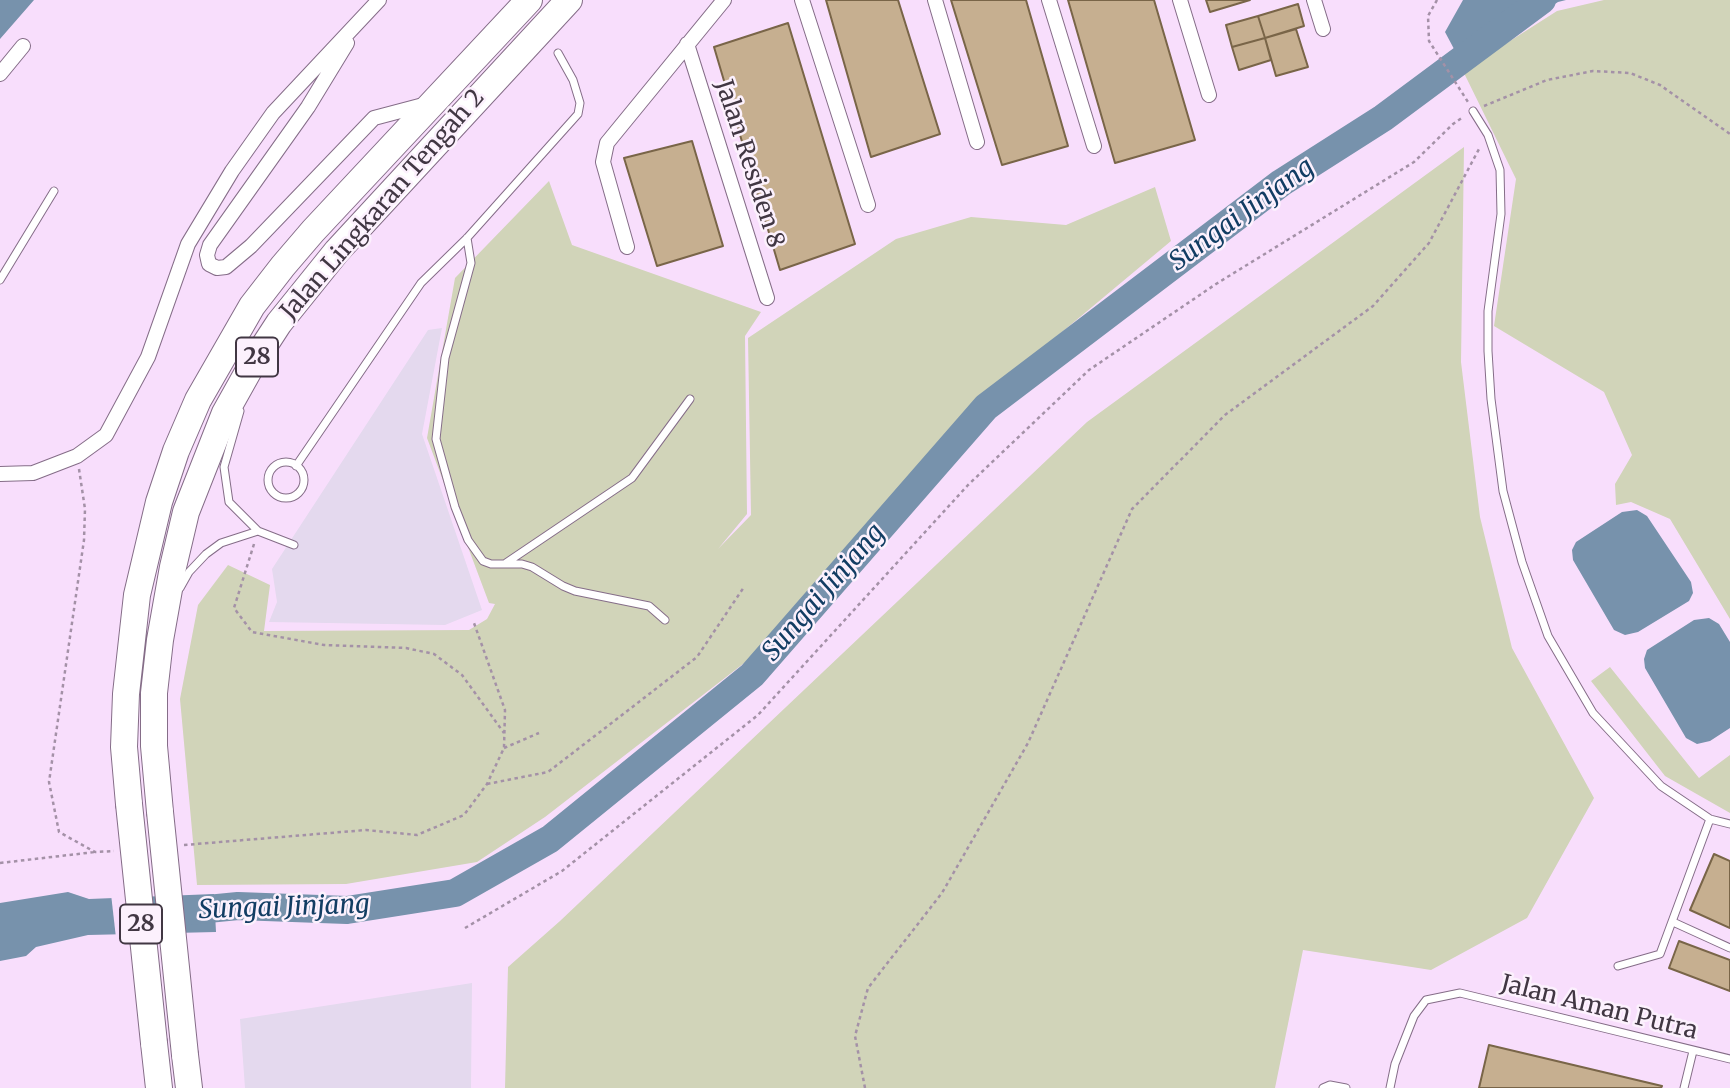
<!DOCTYPE html>
<html>
<head>
<meta charset="utf-8">
<style>
	body { margin:0 }
	canvas { display:block; background:#f8defc }
</style>
</head>
<body>
<canvas width="1730" height="1088"></canvas>
<script>
const ctx = document.querySelector('canvas').getContext('2d');
ctx.lineJoin = 'round';
function fillPath(path, color) { ctx.fillStyle = color; ctx.fill(path, 'evenodd'); }
const shape = rows => new Path2D(rows.map(r => 'M' + r).join(''));
function stroke(path, color, width, dash) { ctx.strokeStyle = color; ctx.lineWidth = width; ctx.lineCap = dash ? 'butt' : 'round'; ctx.setLineDash(dash || []); ctx.stroke(path); }
function label(font, color, halo, rows, align = 'center') {
  ctx.font = font + ' Merriweather,serif'; ctx.lineWidth = 5; ctx.setLineDash([]); ctx.textBaseline = 'middle'; ctx.strokeStyle = halo; ctx.fillStyle = color; for (const [text, x, y, turn = 0] of rows) {
    ctx.save(); ctx.translate(x, y); ctx.rotate((+turn || 0) * Math.PI / 180); ctx.textAlign = isNaN(turn) ? turn : align; if (halo) ctx.strokeText(text, 0, 0); ctx.fillText(text, 0, 0); ctx.restore();
  }
}
fillPath(shape([
	[442,328,422,434,482,610,445,625,269,622,277,602,272,569,428,330],
	[472,983,471,1088,245,1088,240,1019]
]), '#e4d9ee');
fillPath(shape([
	[1604,0,1730,0,1730,619,1670,519,1631,502,1616,505,1615,484,1632,455,1604,392,1494,326,1516,179,1463,71,1557,11],
	[1464,147,1461,362,1480,517,1512,648,1594,798,1527,918,1431,970,1303,950,1275,1088,505,1088,508,967,560,921,1087,422],
	[549,181,572,245,761,312,745,336,747,514,718,549,751,515,748,338,896,239,971,217,1066,225,1155,187,1171,241,995,388,841,559,783,633,545,817,477,862,346,884,197,885,180,699,198,605,228,565,270,585,264,631,469,630,487,619,495,604,489,603,427,438,455,278],
	[1610,667,1699,778,1730,755,1730,813,1665,776,1591,681]
]), '#d1d4b9');
fillPath(shape([
	[0,0,34,0,0,39],
	[1463,0,1566,0,1558,2,1462,64,1445,32],
	[1637,510,1647,516,1691,582,1693,593,1689,601,1638,632,1625,635,1614,630,1573,560,1572,550,1576,542,1622,512],
	[1709,618,1719,624,1730,642,1730,728,1710,741,1697,744,1686,738,1645,668,1644,659,1647,650,1694,620],
	[68,892,89,899,214,894,216,932,88,935,36,947,26,956,0,961,0,903]
]), '#7792ac');
fillPath(shape([
	[147,893,152,937,116,938,111,894]
]), '#f8defc');
stroke(shape([
	[177,912,238,906,347,910,455,893,550,839,752,675,986,407,1281,183,1383,118,1542,0]
]), '#7792ac', 28);
const building = shape([
	[826,0,898,0,940,134,871,157,826,0],
	[951,0,1026,0,1068,146,1002,165,951,0],
	[1068,0,1154,0,1195,140,1115,163,1068,0],
	[1206,0,1250,0,1210,12,1206,0],
	[1298,4,1304,26,1265,38,1258,16,1298,4],
	[1258,16,1265,38,1232,47,1226,25,1258,16],
	[788,23,855,244,780,270,714,47,788,23],
	[1296,29,1308,67,1276,76,1265,38,1296,29],
	[1265,38,1271,60,1239,70,1232,47,1265,38],
	[692,141,723,246,657,266,624,158,692,141],
	[1714,854,1730,861,1730,928,1690,910,1714,854],
	[1679,941,1730,960,1730,991,1669,968,1679,941],
	[1489,1045,1662,1086,1661,1088,1479,1088,1489,1045]
]);
fillPath(building, '#c6af90');
stroke(building, '#796548', 2);
const lane = shape([
	[1473,111,1488,135,1500,170,1501,214,1488,311,1488,351,1491,399,1503,491,1522,562,1548,636,1593,713,1661,786,1710,819,1730,824],
	[467,238,471,263,445,358,436,439,455,507,468,540,483,561,491,564,522,564,532,567,563,586,575,591,649,606,665,620],
	[0,280,54,191],
	[240,411,224,467,229,502,258,531,294,545],
	'268 480a18 18 0 1 1 36 0a18 18 0 1 1-36 0Z',
	[296,466,421,283,467,238,578,114,580,103,573,80,558,53],
	[506,563,632,478,690,399],
	[180,588,189,572,206,554,221,543,258,531],
	[1673,922,1730,948],
	[1618,966,1660,954,1710,819],
	[1323,1088,1330,1085,1346,1088],
	[1390,1088,1395,1064,1414,1016,1426,1000,1460,993,1730,1059],
	[1684,1088,1693,1051]
]);
const street = shape([
	[802,0,868,205],
	[935,0,977,142],
	[1049,0,1094,146],
	[1180,0,1209,95],
	[1314,0,1323,29],
	[347,43,308,107,210,245,207,255,209,264,217,268,226,267,251,246,374,118,427,104],
	[687,44,767,298],
	[0,74,23,46],
	[627,247,603,162,607,143,724,0],
	[0,474,33,473,77,456,106,435,148,357,188,244,232,171,273,113,379,0]
]);
const highway = shape([
	[129,804,124,747,126,694,137,595,159,502,176,451,198,400,252,306,283,266,313,231,529,0],
	[160,812,154,746,154,693,160,640,173,567,186,512,225,413,253,363,279,323,337,251,569,0],
	[154,1043,159,1088],
	[185,1055,189,1088]
]);
stroke(lane, '#856d88', 9);
stroke(street, '#856d88', 16);
stroke(highway, '#856d88', 28);
stroke(shape([
	[1437,0,1428,16,1429,41,1468,102],
	[1484,106,1547,80,1593,71,1630,73,1660,85,1730,134],
	[79,469,85,509,84,540,49,782,59,832,95,852,114,851],
	[254,544,234,608,252,632,324,645,406,648,434,654,462,675,504,733],
	[504,748,539,733],
	[487,784,548,772,622,715,697,657,744,587],
	[184,845,366,830,417,835,464,815,487,784,504,748,505,710,474,623],
	[0,863,95,852],
	[465,928,562,871,758,715,968,485,1089,370,1216,284,1414,162,1453,124,1463,117],
	[865,1088,855,1036,868,988,942,893,1028,743,1132,509,1225,415,1373,306,1429,243,1479,149]
]), '#a491a7', 2.5, [3.5, 3.5]);
stroke(lane, '#fff', 7);
stroke(street, '#fff', 14);
stroke(highway, '#fff', 26);
const highwayBridge = shape([
	[129,804,154,1043],
	[160,812,185,1055]
]);
stroke(highwayBridge, '#856d88', 28, []);
stroke(highwayBridge, '#fff', 26);
for (const [x, y, w] of [
	[257,357,42],
	[141,924,42]
]) { const box = new Path2D(); box.roundRect(x - w / 2, y - 19.5, w, 39, 5); ctx.fillStyle = '#fcf1fd'; ctx.fill(box); stroke(box, '#413743', 2); }
label('bold 23px', '#413743', null, [
	["28",257,357],
	["28",141,924]
]);
label('24px', '#413743', '#fcf1fd', [
	["Jalan Residen 8",749,164,72],
	["Jalan Lingkaran Tengah 2",383,205,-49],
	["Jalan Aman Putra",1599,1008,14]
]);
label('italic 26px', '#123d63', '#fcf1fd', [
	["Sungai Jinjang",1242,215,-36],
	["Sungai Jinjang",824,593,-49],
	["Sungai Jinjang",284,908,-2]
]);
</script>
</body>
</html>
